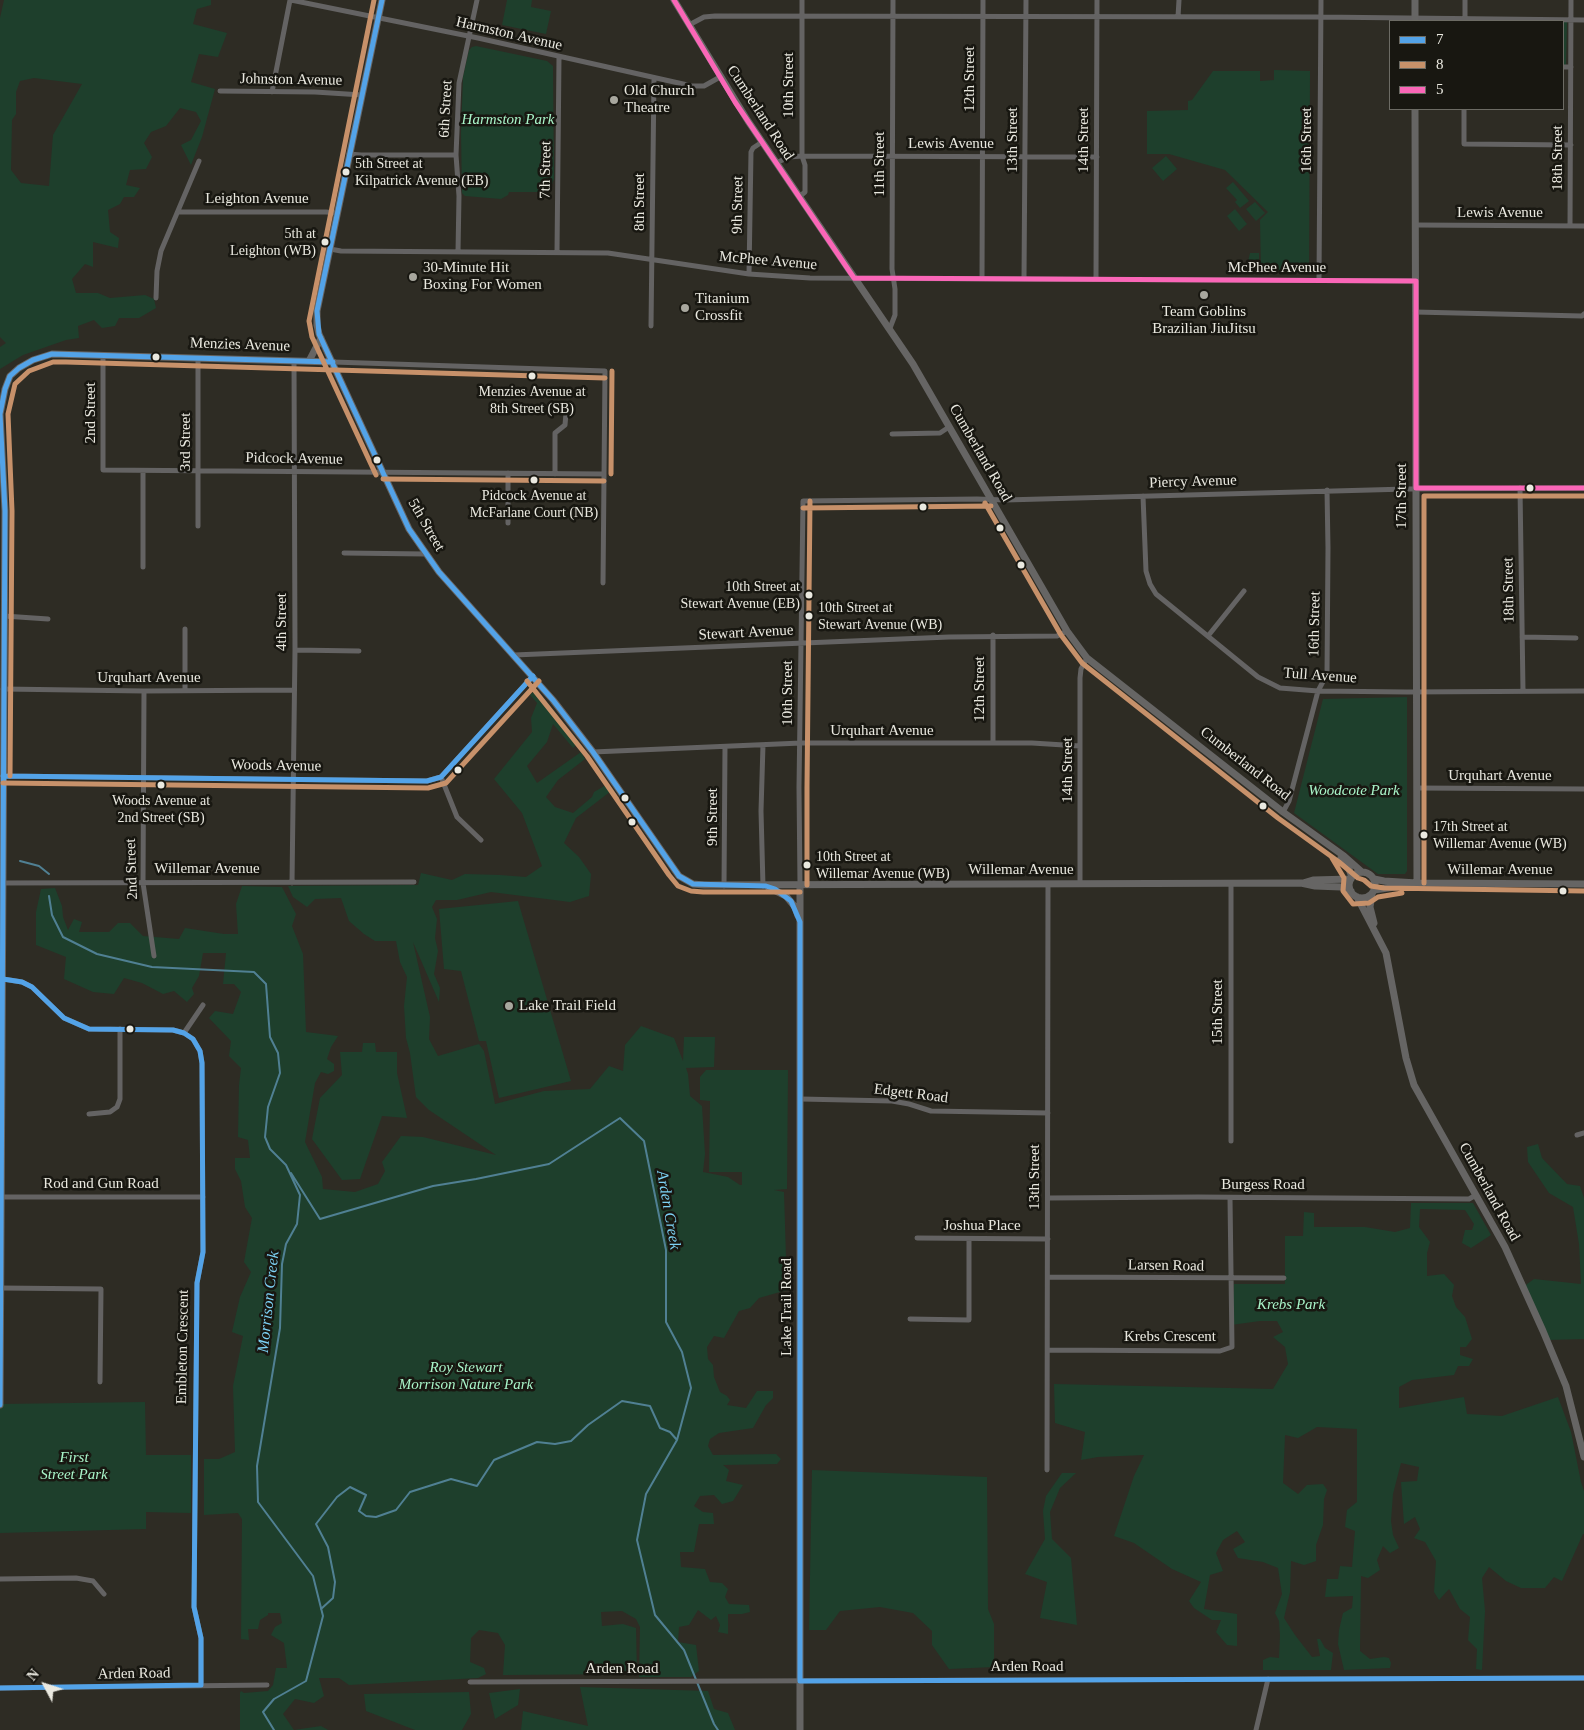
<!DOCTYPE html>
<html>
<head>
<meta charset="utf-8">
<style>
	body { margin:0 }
	#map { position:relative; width:1584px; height:1730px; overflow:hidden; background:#2e2c24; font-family:"Times New Roman",serif }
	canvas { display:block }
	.legend { position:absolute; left:1389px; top:20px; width:175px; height:90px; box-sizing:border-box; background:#181711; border:1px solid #6c6b64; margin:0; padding:6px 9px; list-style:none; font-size:15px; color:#eae9e0 }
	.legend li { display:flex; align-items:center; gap:10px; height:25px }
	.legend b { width:25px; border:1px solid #6c6b64 }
	.north { position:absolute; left:20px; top:1660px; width:50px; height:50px; -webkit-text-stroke:4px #181711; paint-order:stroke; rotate:310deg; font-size:14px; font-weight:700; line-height:20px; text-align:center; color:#eae9e0 }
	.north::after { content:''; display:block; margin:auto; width:18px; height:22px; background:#eae9e0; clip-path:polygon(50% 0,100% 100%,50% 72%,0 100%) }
</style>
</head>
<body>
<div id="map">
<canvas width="1584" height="1730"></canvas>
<ul class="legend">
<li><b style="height:6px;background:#53a3e8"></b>7</li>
<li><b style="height:6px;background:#c7916a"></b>8</li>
<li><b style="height:6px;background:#fa66b7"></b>5</li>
</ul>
<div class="north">N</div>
</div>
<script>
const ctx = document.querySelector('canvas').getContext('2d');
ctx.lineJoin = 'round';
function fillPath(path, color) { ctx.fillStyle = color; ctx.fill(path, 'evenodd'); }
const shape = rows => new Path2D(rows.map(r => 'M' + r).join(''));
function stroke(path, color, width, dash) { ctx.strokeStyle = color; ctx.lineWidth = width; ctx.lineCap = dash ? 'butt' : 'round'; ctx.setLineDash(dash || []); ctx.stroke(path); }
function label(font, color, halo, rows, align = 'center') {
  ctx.font = font + ' "Times New Roman",serif'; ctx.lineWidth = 5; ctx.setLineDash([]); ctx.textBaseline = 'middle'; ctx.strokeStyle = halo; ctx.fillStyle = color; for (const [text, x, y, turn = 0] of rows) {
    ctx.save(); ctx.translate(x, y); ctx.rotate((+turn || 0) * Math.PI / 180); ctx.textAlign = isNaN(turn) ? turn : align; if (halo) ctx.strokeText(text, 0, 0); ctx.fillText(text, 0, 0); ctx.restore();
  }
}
fillPath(shape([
	[4,0,211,0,211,5,197,9,193,24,227,33,218,57,199,54,191,82,215,89,202,137,191,165,181,145,191,140,201,121,196,112,180,108,166,126,151,132,144,143,152,157,146,169,130,170,126,185,140,188,134,197,124,197,120,204,108,210,110,232,119,238,118,248,93,242,93,267,85,264,72,279,76,293,98,293,110,298,145,295,154,299,156,308,139,318,119,318,115,326,102,328,94,320,78,326,79,338,66,340,23,355,0,369,0,347,6,343,0,337,0,18],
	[34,78,82,84,53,135,49,186,21,183,11,170,12,120,16,114,16,92,20,81],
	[507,0,532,0,531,7,551,11,546,34,502,25],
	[1563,22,1567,22,1566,66,1563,66],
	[476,46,547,61,553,66,554,179,549,192,509,192,508,195,501,199,465,196,462,193,461,133,463,77,469,50,472,47],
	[1274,70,1310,71,1309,271,1261,271,1260,220,1268,212,1225,170,1169,154,1147,154,1147,111,1188,110,1188,101,1192,100,1213,71,1260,71,1260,81,1274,80],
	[1166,156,1177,169,1163,181,1152,168],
	[1233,182,1249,201,1240,208,1235,202,1237,200,1226,188],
	[1255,202,1265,213,1256,221,1246,209],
	[1235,209,1247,224,1239,231,1227,216],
	[1250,253,1259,253,1259,271,1246,270],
	[535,690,579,742,573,748,553,724,547,742,527,766,537,783,581,752,585,759,558,780,546,797,555,807,573,813,592,797,594,792,606,785,611,791,576,818,564,843,579,857,591,874,589,896,570,902,491,892,457,900,436,900,432,907,437,919,435,938,438,951,434,974,440,988,439,1002,413,942,430,1017,429,1039,438,1056,479,1044,484,1051,495,1104,544,1091,590,1089,609,1066,623,1071,625,1045,641,1026,674,1038,683,1061,684,1037,715,1037,714,1067,686,1068,688,1074,690,1096,702,1106,705,1154,703,1172,728,1177,740,1185,742,1185,742,1172,709,1172,710,1101,700,1100,700,1077,706,1070,788,1070,787,1189,774,1190,784,1192,787,1290,759,1298,750,1308,739,1311,724,1338,714,1336,707,1347,708,1359,713,1365,714,1377,720,1392,727,1396,730,1400,727,1405,746,1408,757,1391,773,1391,773,1398,766,1405,753,1428,719,1433,710,1439,708,1446,713,1455,776,1454,781,1459,777,1464,723,1465,729,1470,726,1481,743,1485,733,1501,722,1504,714,1495,700,1496,694,1506,703,1512,713,1513,714,1524,699,1524,694,1552,680,1552,681,1567,705,1569,710,1582,722,1583,728,1589,725,1597,729,1604,749,1605,750,1612,742,1614,728,1614,728,1634,718,1632,720,1625,716,1616,711,1620,698,1610,689,1625,679,1627,678,1642,696,1645,699,1671,691,1677,639,1677,640,1627,636,1619,622,1611,601,1612,602,1626,623,1624,636,1628,637,1674,503,1675,505,1645,498,1633,479,1630,471,1638,470,1662,484,1668,486,1674,478,1678,349,1685,339,1678,319,1678,324,1696,314,1703,295,1699,283,1714,294,1730,321,1726,328,1730,240,1730,240,1693,241,1691,244,1693,268,1691,273,1685,276,1668,287,1668,284,1643,271,1635,275,1627,282,1623,280,1613,268,1613,268,1615,260,1620,258,1629,248,1629,249,1640,241,1639,242,1519,238,1513,204,1515,204,1459,219,1459,235,1452,233,1386,243,1336,232,1332,240,1297,251,1272,244,1262,252,1218,245,1207,241,1181,235,1169,235,1158,250,1158,248,1140,238,1137,239,1085,241,1068,229,1056,231,1041,209,1018,215,1011,233,1014,241,992,234,984,223,984,226,953,203,953,199,976,192,988,194,994,187,1002,174,991,163,994,142,983,124,978,114,994,93,992,64,979,66,957,36,945,36,912,41,889,55,888,62,906,63,917,68,930,74,919,82,922,79,932,109,932,118,923,130,923,143,936,179,939,185,928,224,934,238,934,236,904,242,886,282,887,296,914,292,926,303,954,306,1032,338,1036,331,1047,327,1059,334,1064,334,1071,328,1074,321,1072,315,1083,305,1142,322,1177,323,1189,355,1192,378,1184,385,1171,382,1162,401,1136,423,1137,496,1155,429,1110,416,1097,410,1053,406,1038,404,1006,407,977,400,962,396,941,375,941,364,934,349,921,341,898,315,899,307,907,293,897,288,886,418,885,421,873,452,880,465,874,500,875,526,877,542,866,522,813,494,779,532,732,531,718,537,703,530,695],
	[1407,697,1407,871,1405,874,1378,874,1294,813,1323,699],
	[518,901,571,1081,499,1098,486,1041,479,1041,461,971,444,969,439,909],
	[363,1043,375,1043,376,1052,397,1052,397,1073,407,1118,382,1116,360,1179,342,1180,312,1139,320,1098,342,1075,340,1052,362,1052],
	[1538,1144,1542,1158,1567,1184,1580,1186,1584,1198,1584,1339,1547,1340,1523,1287,1534,1279,1581,1284,1579,1244,1573,1207,1549,1193,1528,1162,1527,1147],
	[1411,1203,1473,1203,1491,1235,1471,1248,1462,1243,1465,1230,1472,1230,1474,1224,1465,1210,1420,1209,1419,1227,1430,1242,1427,1253,1427,1276,1444,1274,1454,1285,1452,1296,1456,1307,1465,1317,1472,1339,1466,1347,1460,1347,1460,1355,1473,1359,1469,1366,1458,1366,1454,1375,1412,1380,1399,1387,1399,1408,1464,1397,1467,1414,1502,1416,1558,1397,1571,1432,1581,1482,1584,1491,1584,1534,1583,1534,1562,1581,1554,1577,1545,1588,1521,1588,1506,1581,1489,1567,1482,1578,1485,1611,1482,1670,1476,1669,1477,1649,1468,1640,1470,1617,1460,1609,1449,1589,1439,1600,1434,1592,1436,1561,1425,1542,1414,1538,1420,1529,1415,1517,1404,1524,1401,1482,1417,1481,1419,1467,1401,1463,1393,1494,1391,1521,1393,1535,1399,1548,1390,1553,1383,1546,1377,1560,1380,1570,1368,1578,1361,1576,1360,1651,1370,1659,1384,1657,1389,1658,1391,1663,1390,1668,1344,1670,1338,1644,1339,1630,1343,1613,1352,1608,1353,1596,1325,1597,1327,1579,1338,1579,1340,1566,1352,1567,1355,1531,1345,1527,1347,1510,1357,1502,1357,1429,1317,1427,1298,1438,1285,1435,1283,1483,1298,1494,1307,1485,1323,1484,1327,1490,1324,1499,1323,1525,1316,1545,1316,1561,1304,1565,1291,1561,1290,1592,1284,1618,1295,1635,1312,1657,1320,1656,1317,1639,1320,1639,1325,1648,1333,1653,1331,1670,1263,1670,1263,1660,1270,1657,1279,1658,1280,1636,1279,1621,1275,1613,1282,1594,1278,1568,1263,1562,1238,1558,1233,1549,1245,1542,1237,1531,1223,1540,1216,1553,1223,1571,1210,1575,1204,1609,1237,1614,1237,1646,1227,1645,1216,1632,1221,1620,1212,1620,1194,1608,1189,1601,1201,1582,1172,1569,1134,1543,1114,1536,1134,1476,1144,1455,1098,1457,1081,1460,1085,1432,1055,1423,1054,1384,1273,1389,1288,1364,1285,1347,1273,1337,1283,1332,1277,1321,1260,1321,1231,1325,1234,1284,1285,1284,1285,1236,1303,1236,1304,1212,1314,1213,1314,1227,1365,1227,1395,1232,1410,1228],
	[145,1402,146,1455,191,1455,191,1513,146,1512,146,1529,0,1533,0,1404],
	[812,1470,987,1477,988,1609,994,1624,994,1667,949,1669,932,1645,932,1631,913,1613,880,1607,840,1611,826,1630,809,1630],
	[1062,1473,1076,1473,1060,1488,1050,1512,1052,1539,1071,1558,1077,1625,1040,1618,1047,1582,1025,1574,1045,1539,1043,1511,1046,1496],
	[580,1687,708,1691,714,1709,728,1713,735,1730,521,1730,523,1711,588,1726],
	[520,1689,518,1705,495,1719,489,1693],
	[469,1692,471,1714,462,1730,415,1730,366,1711,364,1694]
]), '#1e3f2c');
stroke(shape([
	[20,861,39,866,49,874],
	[49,896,52,915,63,937,97,954,152,967,254,972,266,984,270,1037,278,1053,280,1073,268,1107,265,1137,270,1149,286,1165,300,1195,297,1224,286,1244,282,1264,280,1328,257,1466,258,1502,313,1576,323,1616,306,1681,274,1699,263,1712,274,1730],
	[291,1173,320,1219,433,1186,476,1179,549,1164,620,1118,644,1141,666,1250,666,1322,682,1352,691,1388,677,1440,646,1494,637,1540,655,1615,684,1650,714,1724,718,1730],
	[321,1609,333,1598,335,1582,328,1547,316,1524,337,1497,350,1487,366,1495,359,1511,366,1516,376,1517,396,1510,410,1492,451,1479,477,1486,494,1460,537,1442,555,1444,571,1441,588,1425,622,1401,650,1406,660,1428,670,1432,677,1440]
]), '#508093', 2);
stroke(shape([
	[291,0,478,38,692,86,704,86,720,77],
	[1178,17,1179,0],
	[1465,21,1465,0],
	[689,25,704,17,715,16,1320,17,1584,20],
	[1563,67,1571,67],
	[220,91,315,92,362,95],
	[272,92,290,0],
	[1464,109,1464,144,1571,145],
	[349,154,361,155,456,155],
	[776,163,789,157,802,156,1097,157],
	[799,197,805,192,805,165,802,156,802,0],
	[178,212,326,212,337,213],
	[1416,225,1584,226],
	[1570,226,1571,0],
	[330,249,341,251,608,253,749,274,810,278,1416,281],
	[458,252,459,196,456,155,459,83,477,0],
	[557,252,559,58],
	[749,274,751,152,753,148,762,142],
	[982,279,983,0],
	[1024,279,1026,0],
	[1096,279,1097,0],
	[1319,280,1321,0],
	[156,298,157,271,161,251,199,161],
	[1415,312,1582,316,1584,314],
	[651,326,654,78],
	[890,328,895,315,895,289,892,269,893,0],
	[103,355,103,470,604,474],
	[333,362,605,371,603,583],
	[892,434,940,433,949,427],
	[555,474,555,433,565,425,566,413,563,407],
	[1520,488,1523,691],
	[1143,496,1146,571,1150,584,1156,594,1258,677,1280,688,1318,691,1407,692,1584,691],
	[508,523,508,473],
	[198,526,198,358],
	[344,553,426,554],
	[143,567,143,471],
	[4,616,48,619],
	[1208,636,1244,591],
	[1522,637,1576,638],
	[295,650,359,651],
	[514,655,949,637,1057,636,1067,631],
	[3,689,144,691,294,690],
	[185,690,185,629],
	[144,691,143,883,154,956],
	[993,743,993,635],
	[593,752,801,743,1032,743,1080,746],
	[3,776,427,781,441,777,533,676],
	[441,777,457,817,481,840],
	[1417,788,1584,789],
	[1283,812,1289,801,1318,691,1327,674,1328,548,1327,490],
	[0,883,414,882],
	[292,883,295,650,294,361],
	[1080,883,1080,678,1081,669,1087,658],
	[800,885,799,787,803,501,977,499,1005,500,1407,489,1584,488],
	[724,886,725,747],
	[763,886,761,811,763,745],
	[3,979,22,982,32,987,64,1018,89,1029,173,1030,184,1033,193,1039,200,1051,202,1063,203,1252,197,1283,194,1607,201,1638,201,1685],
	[184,1033,203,1005],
	[801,1099,892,1101,909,1104,931,1111,1048,1113],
	[89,1114,110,1112,117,1107,120,1099,120,1029],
	[1577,1135,1584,1133],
	[1231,1141,1231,884],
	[0,1197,203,1197],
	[1048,1198,1198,1197,1469,1199,1476,1195],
	[917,1238,1048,1239],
	[1048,1277,1284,1278],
	[1,1288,101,1289,100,1382],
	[910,1319,969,1320,969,1239],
	[1048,1350,1220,1351,1232,1347,1230,1198],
	[1047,1470,1048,884],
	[0,1579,76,1578,93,1581,104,1594],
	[470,1682,1584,1678],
	[0,1688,267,1685],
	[1256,1730,1268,1679]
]), '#646363', 5);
stroke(shape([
	[382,0,317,311,317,325,319,334,409,529,439,572,553,700,593,752,679,876,693,884,704,885,1301,883,1315,886,1341,887,1351,891],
	[674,0,748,121,913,364,1067,631,1081,650,1087,658,1283,812,1344,856,1362,872],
	[1415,21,1415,0],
	[1415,109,1417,883],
	[309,361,321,338],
	[1341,858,1349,869,1352,877],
	'1349 885a13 13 0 1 1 26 0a13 13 0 1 1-26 0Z',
	[1374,879,1384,881,1417,883,1584,884],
	[1303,883,1313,880,1351,879],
	[800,885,800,1730],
	[768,887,786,896,795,907,798,916],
	[1374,890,1408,885],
	[1372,894,1370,907,1374,923],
	[1357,897,1386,953,1406,1058,1414,1085,1505,1247,1543,1331,1566,1386,1584,1457],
	[0,1405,5,511,0,414,5,389,10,376,19,368,33,360,52,354,333,362]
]), '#666564', 7);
stroke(shape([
	[382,0,317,311,319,334,409,529,439,572,553,700,593,752,679,876,693,884,766,886,775,889,791,901,800,922,800,1681,1584,1678],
	[3,776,427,781,441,777,533,676],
	[3,979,22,982,32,987,64,1018,89,1029,173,1030,184,1033,193,1039,200,1051,202,1063,203,1252,197,1283,194,1607,201,1638,201,1685],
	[0,1405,5,511,0,414,5,389,10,376,19,368,33,360,52,354,333,362],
	[0,1688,201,1685]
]), '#53a3e8', 5);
stroke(shape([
	[374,0,309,321,312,337,376,475],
	[611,474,612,371],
	[383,479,604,481],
	[985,503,1061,635,1082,663,1278,818,1339,862,1358,878,1364,880,1371,886,1384,888,1584,891],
	[803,508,991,506],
	[527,681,587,756,669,875,678,886,691,891,703,892,800,892],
	[10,776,12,511,8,414,15,384,29,371,53,362,66,362,605,378],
	[3,783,428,788,446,783,539,681],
	[1332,858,1344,878,1343,891,1353,904,1369,903,1378,897,1402,893],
	[1424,883,1424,496,1584,496],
	[807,885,807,787,810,501]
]), '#c7916a', 5);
stroke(shape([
	[674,0,735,102,854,278],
	[854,278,1416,281],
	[1416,281,1416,488],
	[1416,488,1584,488]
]), '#fa66b7', 5);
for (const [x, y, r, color] of [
	[614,100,5,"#a8a79e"],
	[346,172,4.5,"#eae9e0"],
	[325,242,4.5,"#eae9e0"],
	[413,277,5,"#a8a79e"],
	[1204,295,5,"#a8a79e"],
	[685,308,5,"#a8a79e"],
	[156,357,4.5,"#eae9e0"],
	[532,376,4.5,"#eae9e0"],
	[377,460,4.5,"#eae9e0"],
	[534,480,4.5,"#eae9e0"],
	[1530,488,4.5,"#eae9e0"],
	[923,507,4.5,"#eae9e0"],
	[1000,528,4.5,"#eae9e0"],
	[1021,565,4.5,"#eae9e0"],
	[809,595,4.5,"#eae9e0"],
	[809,616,4.5,"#eae9e0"],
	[458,770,4.5,"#eae9e0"],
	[161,785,4.5,"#eae9e0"],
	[625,798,4.5,"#eae9e0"],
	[1263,806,4.5,"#eae9e0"],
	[632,822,4.5,"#eae9e0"],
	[1424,835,4.5,"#eae9e0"],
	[807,865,4.5,"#eae9e0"],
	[1563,891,4.5,"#eae9e0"],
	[509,1006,5,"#a8a79e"],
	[130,1029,4.5,"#eae9e0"]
]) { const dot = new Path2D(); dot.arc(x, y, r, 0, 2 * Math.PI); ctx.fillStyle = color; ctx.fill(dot); stroke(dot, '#181711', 2); }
label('14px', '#eae9e0', '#181711', [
	["5th Street at",355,164],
	["Kilpatrick Avenue (EB)",355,181],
	["5th at",316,234,"right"],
	["Leighton (WB)",316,251,"right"],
	["Menzies Avenue at",532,392,"center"],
	["8th Street (SB)",532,409,"center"],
	["Pidcock Avenue at",534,496,"center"],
	["McFarlane Court (NB)",534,513,"center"],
	["10th Street at",800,587,"right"],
	["Stewart Avenue (EB)",800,604,"right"],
	["10th Street at",818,608],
	["Stewart Avenue (WB)",818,625],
	["Woods Avenue at",161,801,"center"],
	["2nd Street (SB)",161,818,"center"],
	["17th Street at",1433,827],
	["Willemar Avenue (WB)",1433,844],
	["10th Street at",816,857],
	["Willemar Avenue (WB)",816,874]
], 'left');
label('15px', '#eae9e0', '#181711', [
	["Harmston Avenue",509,34,13],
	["12th Street",970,79,-90],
	["Johnston Avenue",291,80,1],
	["10th Street",789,85,-90],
	["6th Street",446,109,-87],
	["Cumberland Road",760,113,57],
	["13th Street",1013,140,-90],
	["14th Street",1084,140,-90],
	["16th Street",1307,140,-90],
	["Lewis Avenue",951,144],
	["18th Street",1558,158,-90],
	["11th Street",880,164,-90],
	["7th Street",546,170,-89],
	["Leighton Avenue",257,199],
	["8th Street",640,202,-90],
	["9th Street",738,205,-89],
	["Lewis Avenue",1500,213],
	["McPhee Avenue",768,261,5],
	["McPhee Avenue",1277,268],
	["Menzies Avenue",240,345,2],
	["2nd Street",91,413,-90],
	["3rd Street",186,442,-90],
	["Cumberland Road",980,453,60],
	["Pidcock Avenue",294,459,1],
	["Piercy Avenue",1193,482,-2],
	["17th Street",1402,496,-90],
	["5th Street",426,525,60],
	["18th Street",1509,590,-91],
	["4th Street",282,622,-90],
	["16th Street",1315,624,-89],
	["Stewart Avenue",746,633,-3],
	["Tull Avenue",1320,676,4],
	["Urquhart Avenue",149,678],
	["12th Street",980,689,-90],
	["10th Street",788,693,-90],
	["Urquhart Avenue",882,731],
	["Cumberland Road",1245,764,38],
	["Woods Avenue",276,766,1],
	["14th Street",1068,770,-90],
	["Urquhart Avenue",1500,776],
	["9th Street",713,817,-90],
	["2nd Street",132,869,-92],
	["Willemar Avenue",207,869],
	["Willemar Avenue",1021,870],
	["Willemar Avenue",1500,870],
	["15th Street",1218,1012,-90],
	["Edgett Road",911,1094,7],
	["13th Street",1035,1177,-90],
	["Rod and Gun Road",101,1184],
	["Burgess Road",1263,1185],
	["Cumberland Road",1489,1192,61],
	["Joshua Place",982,1226],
	["Larsen Road",1166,1266,1],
	["Lake Trail Road",787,1307,-90],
	["Krebs Crescent",1170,1337],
	["Embleton Crescent",183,1347,-89],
	["Arden Road",1027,1667],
	["Arden Road",622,1669],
	["Arden Road",134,1674,-1]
]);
label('15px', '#eae9e0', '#181711', [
	["Old Church",624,91],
	["Theatre",624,108],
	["30-Minute Hit",423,268],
	["Boxing For Women",423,285],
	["Titanium",695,299],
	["Crossfit",695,316],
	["Team Goblins",1204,312,"center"],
	["Brazilian JiuJitsu",1204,329,"center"],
	["Lake Trail Field",519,1006]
], 'left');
label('italic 15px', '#a9f5c9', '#181711', [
	["Harmston Park",508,120],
	["Woodcote Park",1354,791],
	["Krebs Park",1291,1305],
	["Roy Stewart",466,1368],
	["Morrison Nature Park",466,1385],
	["First",74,1458],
	["Street Park",74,1475]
]);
label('italic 16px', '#7dd2f5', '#181711', [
	["Arden Creek",668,1210,80],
	["Morrison Creek",269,1302,-84]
]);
</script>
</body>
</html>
